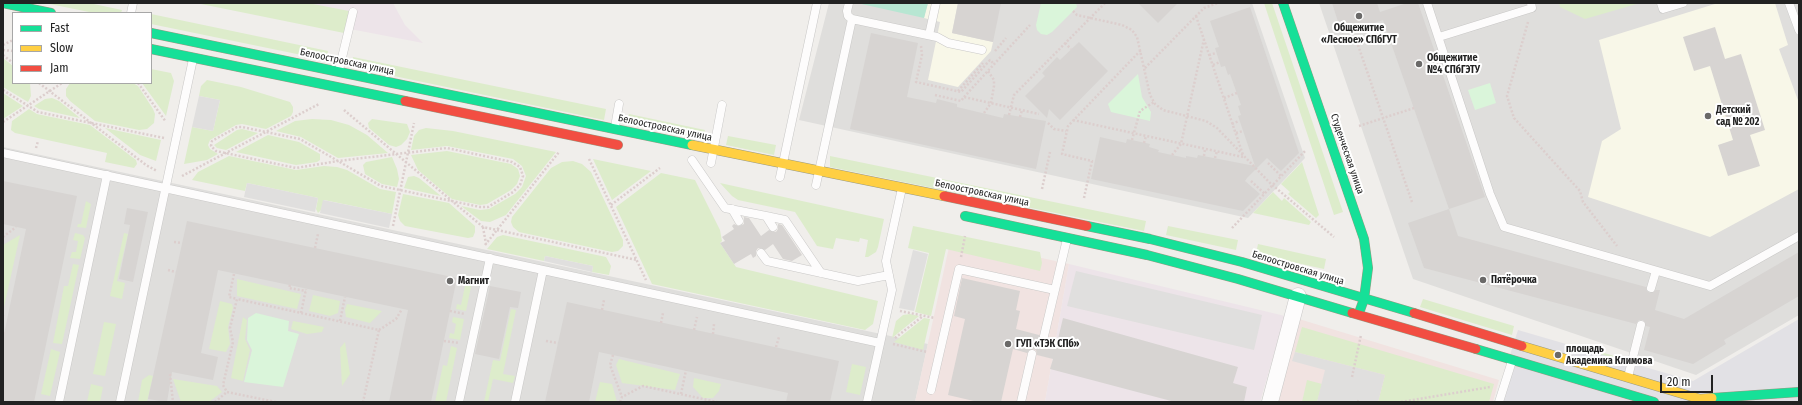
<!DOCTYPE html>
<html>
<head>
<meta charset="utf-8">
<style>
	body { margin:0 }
	#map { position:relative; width:1802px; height:405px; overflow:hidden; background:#f0eeeb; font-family:"Fira Sans Condensed",sans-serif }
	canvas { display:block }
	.frame { position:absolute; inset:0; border:4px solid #222; pointer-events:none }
	.legend { position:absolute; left:12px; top:12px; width:140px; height:72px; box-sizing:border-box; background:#fff; border:1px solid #a7a7a7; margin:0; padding:5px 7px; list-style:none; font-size:12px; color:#222 }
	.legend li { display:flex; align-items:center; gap:8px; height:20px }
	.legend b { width:20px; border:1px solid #a7a7a7 }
	.scale { position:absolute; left:1660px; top:375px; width:53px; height:18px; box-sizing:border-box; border:2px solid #222; border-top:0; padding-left:5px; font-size:12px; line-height:14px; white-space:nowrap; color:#222; -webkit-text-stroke:3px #fff; paint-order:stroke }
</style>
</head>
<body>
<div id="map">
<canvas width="1802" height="405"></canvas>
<div class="frame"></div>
<ul class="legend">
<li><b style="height:5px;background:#16e098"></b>Fast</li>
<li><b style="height:5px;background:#ffcf43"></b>Slow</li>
<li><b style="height:5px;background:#f24e42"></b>Jam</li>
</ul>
<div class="scale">20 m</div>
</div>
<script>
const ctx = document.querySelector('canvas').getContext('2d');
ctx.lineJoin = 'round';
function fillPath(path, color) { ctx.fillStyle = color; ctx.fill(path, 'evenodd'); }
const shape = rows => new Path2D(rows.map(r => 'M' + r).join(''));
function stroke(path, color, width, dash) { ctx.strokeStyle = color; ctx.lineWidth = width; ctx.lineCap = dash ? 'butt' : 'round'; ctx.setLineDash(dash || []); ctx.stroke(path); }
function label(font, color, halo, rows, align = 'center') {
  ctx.font = font + ' "Fira Sans Condensed",sans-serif'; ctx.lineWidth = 4; ctx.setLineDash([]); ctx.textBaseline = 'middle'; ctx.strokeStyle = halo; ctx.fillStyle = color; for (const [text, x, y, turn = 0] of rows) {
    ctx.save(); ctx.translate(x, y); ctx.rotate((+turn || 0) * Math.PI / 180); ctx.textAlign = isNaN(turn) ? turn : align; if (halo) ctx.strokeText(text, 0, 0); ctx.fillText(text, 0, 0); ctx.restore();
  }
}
fillPath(shape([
	[829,3,1252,3,1305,158,1248,218,799,120],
	[1319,3,1799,3,1799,315,1696,375,1413,279],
	[3,147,928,344,915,402,3,402]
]), '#dfdedc');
fillPath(shape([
	[951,238,1069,264,1045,402,915,402],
	[1299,319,1499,380,1493,402,1277,402]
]), '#f1e3e1');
fillPath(shape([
	[215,3,393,3,405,25,423,43],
	[1069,264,1285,316,1260,402,1045,402]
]), '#ede4e9');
fillPath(shape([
	[928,3,958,3,952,33,993,42,991,51,958,87,928,80,940,22,924,18],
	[1718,3,1775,3,1788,45,1779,49,1799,103,1799,189,1710,237,1588,197,1602,141,1621,129,1599,40]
]), '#f8f7e8');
fillPath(shape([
	[45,3,89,3,122,10,121,13,94,13],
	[196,3,308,3,349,11,344,33],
	[1264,3,1272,3,1343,212,1334,215],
	[1559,3,1640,3,1585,19,1560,7],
	[151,14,328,51,326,60,151,24],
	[353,57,606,109,604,120,351,67],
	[3,58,13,66,13,83,30,83,31,96,28,102,3,87],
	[151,69,171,73,174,81,166,116,142,83,151,83],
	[207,80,241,87,290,102,293,107,293,112,291,116,266,129,242,124,236,125,210,140,208,145,210,149,218,154,207,160,184,164,192,127,213,131,220,100,199,96,201,86],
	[70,83,133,83,138,86,153,109,155,114,154,123,147,129,139,130,95,121,70,101,66,96,66,89],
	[3,93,23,106,3,119],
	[52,98,59,101,80,118,39,109,34,106,45,99],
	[29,109,37,114,90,125,136,160,137,164,134,168,105,162,107,153,15,133,11,130,12,121],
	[629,114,705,130,702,140,626,124],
	[312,119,331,120,349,125,367,135,388,153,338,158,301,137,276,131,295,121],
	[372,119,407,124,410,132,407,139,401,145,396,147,389,145,369,128,368,123],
	[105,128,161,140,156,161,140,155],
	[426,128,453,131,556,152,506,215,490,222,481,221,461,206,480,210,489,209,515,194,522,187,526,176,522,166,513,159,447,146,411,150,414,136,419,130],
	[242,129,258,133,226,150,217,148,214,145,237,130],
	[268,135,299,142,320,154,320,160,317,162,296,165,236,152],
	[728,136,776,145,774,155,726,145],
	[447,151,511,164,518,169,520,176,517,184,511,190,487,204,480,205,452,199,418,170,411,155],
	[229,156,296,170,324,166,337,167,347,170,380,189,396,192,392,214,324,200,321,210,318,213,316,209,318,198,247,183,245,191,192,180,198,172],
	[830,156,1146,221,1144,231,830,167],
	[392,157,397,169,399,179,397,187,382,184,365,174,363,165,366,162],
	[593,159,651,171,612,200],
	[573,161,582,164,591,172,623,240,623,246,618,251,612,252,519,232,513,227,511,222,512,217,551,168,562,162],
	[1302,162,1319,215,1316,218,1288,194,1290,192,1281,184],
	[661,173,695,180,720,230,722,241,720,243,736,267,878,301,873,324,865,330,652,284,616,207],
	[414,176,419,178,441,196,404,188,408,177],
	[720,183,884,219,878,247,876,252,868,257,865,257,868,240,860,238,859,242,836,238,833,249,817,246,795,212,738,200,732,196],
	[1273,192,1282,201,1284,198,1311,222,1309,225,1253,213],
	[403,194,449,203,475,226,475,232,473,237,468,238,405,226,400,221,398,215],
	[86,201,91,204,86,228,77,227,78,224,81,224],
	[913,226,1040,252,1042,263,1040,271,946,249,931,316,915,312,929,253,908,248],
	[1168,226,1238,240,1236,250,1166,235],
	[75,233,83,235,85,238,80,259,70,258,72,252,76,252,78,241,73,240],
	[124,233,128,234,117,281,125,283,122,299,110,296],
	[20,235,4,307,3,307,3,245],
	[503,235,606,257,611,266,609,275,592,272,593,266,545,256,544,261,487,249,497,237],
	[1258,244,1326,259,1324,269,1256,254],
	[73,264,79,265,62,344,53,343,64,286,68,286],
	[237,279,301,294,297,309,237,296],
	[466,281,472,282,466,311,456,309,457,304,461,305],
	[313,295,340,301,338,313,330,316,309,311],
	[1423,299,1514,326,1512,335,1420,307],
	[220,301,232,304,233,308,228,327,230,344,226,352,209,349],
	[347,304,382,311,370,323,346,317,345,310],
	[511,309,516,310,503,374,515,376,513,383,493,379,488,402,484,402,493,360,500,361],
	[910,314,919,316,892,338,896,321,903,315],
	[243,317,247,320,245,339,250,350,243,381,231,378],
	[453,317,464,319,460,340,449,338,450,333,454,334,456,324,452,322],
	[924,318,930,319,923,350,894,342],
	[293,321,324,327,322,332,307,334,291,329],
	[104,322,116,324,105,376,93,374],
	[1302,327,1494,384,1489,402,1378,402,1385,375,1295,352],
	[345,342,350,374,342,386,340,348],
	[451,346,457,348,446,402,435,402,443,365,447,366],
	[1588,348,1624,359,1622,368,1585,357],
	[51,349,60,352,50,396,41,394],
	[619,359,680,374,675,390,622,383,616,365],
	[852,364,866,367,860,395,846,392],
	[149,375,153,376,147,402,138,402,142,380],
	[694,378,721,384,719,391,713,398,703,398,693,387],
	[173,379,217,386,222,392,209,402,181,402],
	[1307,380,1322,384,1317,402,1302,402],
	[600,382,612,384,617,402,595,402],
	[91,384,103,387,100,402,87,402]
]), '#ddeccb');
fillPath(shape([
	[1041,3,1076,3,1077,7,1052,32,1047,35,1041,34,1037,30,1036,25],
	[1138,74,1142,97,1151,112,1150,121,1111,112,1108,104],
	[1490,83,1496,103,1475,110,1468,90],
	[256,313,289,321,288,331,299,334,283,387,244,382,252,350,247,340,248,318]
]), '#daf5da');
fillPath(shape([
	[857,3,928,3,924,18]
]), '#b7e6d2');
fillPath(shape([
	[199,96,220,100,213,131,192,127],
	[247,183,318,198,315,212,244,197],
	[323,200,392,214,389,228,320,213],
	[913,250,928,254,914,311,899,308],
	[545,256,593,266,592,272,544,261],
	[1076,271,1262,315,1254,350,1067,306],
	[1295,352,1385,375,1378,402,1317,402,1325,370,1292,361]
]), '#e0dfde');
fillPath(shape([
	[1799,319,1799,402,1495,402,1518,330,1693,381]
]), '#e2e1e5');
fillPath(shape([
	[958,3,1001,3,993,42,952,33],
	[1138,3,1178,3,1158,23],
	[1332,3,1377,3,1380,12,1407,3,1418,3,1485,197,1449,209,1383,20,1342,34],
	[1250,7,1299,153,1281,171,1267,158,1247,178,1245,181,1260,194,1243,211,1091,179,1100,137,1126,143,1127,139,1150,144,1149,147,1159,150,1158,152,1186,158,1186,156,1197,158,1198,155,1255,166,1238,116,1241,115,1238,106,1241,105,1230,74,1228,75,1225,66,1221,67,1215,48,1219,47,1210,21],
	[1715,27,1725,59,1741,54,1765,130,1750,135,1760,166,1728,176,1718,145,1733,140,1710,66,1694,71,1683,37],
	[871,33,918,43,907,97,936,103,937,99,957,104,957,107,1003,118,1004,114,1046,121,1036,169,850,129],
	[1079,42,1108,71,1060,120,1049,109,1047,118,1025,96,1045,76,1042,73,1057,57,1060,60],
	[3,181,77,196,34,402,3,402,3,339,26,229,3,224],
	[127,208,148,212,133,282,119,279,130,225,124,224],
	[1449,209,1458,236,1646,287,1647,291,1650,293,1656,290,1660,290,1655,310,1684,319,1799,252,1799,296,1724,340,1726,344,1693,364,1644,350,1650,327,1646,326,1643,320,1639,320,1636,324,1424,268,1408,223],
	[744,217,749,218,761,236,769,230,776,232,778,229,778,224,782,225,802,255,792,261,783,259,773,244,765,250,758,248,756,251,756,256,753,258,751,254,734,264,720,243,725,241,722,237,734,229,732,226,734,224,739,226,744,224],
	[187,221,457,278,431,402,389,402,408,310,218,270,201,353,218,357,213,380,172,372,167,402,148,399],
	[962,278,1020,291,1016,310,1020,311,1016,329,1039,335,1042,341,1046,341,1049,337,1058,339,1063,318,1238,367,1233,383,1247,387,1244,402,1175,402,1050,369,1053,359,1037,355,1036,350,1033,349,1027,353,1013,349,1001,402,978,402,948,395,965,319,954,316],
	[490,286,521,292,518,308,510,307,499,359,475,354],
	[567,302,839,361,830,402,786,402,788,393,599,352,589,402,545,402]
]), '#d7d4d2');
const lane = shape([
	[849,3,847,11,848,16,852,19,937,37,948,43,982,50],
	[1427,3,1490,194,1504,227,1710,286,1799,236],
	[1661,3,1663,9,1683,3],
	[1789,3,1799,30],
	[131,13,133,3],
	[929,35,936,3],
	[1439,37,1532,8,1531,3],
	[339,70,353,12],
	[615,127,619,104],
	[3,153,880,343],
	[692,160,725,208,766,216,773,227],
	[711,163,722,105],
	[780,177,817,3],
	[816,185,852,19],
	[732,209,739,221],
	[766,216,785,220,821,273],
	[761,253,767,261,858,281,889,275],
	[1651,288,1656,271],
	[1044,336,1067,239],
	[1628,377,1641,325],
	[931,390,959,269,1055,290],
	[59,402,107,175],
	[120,402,193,59],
	[459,402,490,258],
	[515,402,543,270],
	[867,402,892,290,886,261,902,188],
	[1021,402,1032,354],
	[1499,402,1512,361]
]);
const street = shape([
	[1270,402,1298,296]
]);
const fast = shape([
	[3,3,51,13],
	[1283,3,1364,239,1368,268,1364,299,1359,313],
	[151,33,692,145],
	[151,49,405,101],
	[965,216,1147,255,1238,279,1352,313],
	[1087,226,1150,239,1242,262,1414,313],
	[1476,349,1654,402],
	[1712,398,1799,392]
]);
const slow = shape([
	[692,145,944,196],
	[1522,346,1700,399,1712,398]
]);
const jam = shape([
	[405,101,618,145],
	[944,196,1087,226],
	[1352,313,1476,349],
	[1414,313,1522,346]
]);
stroke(lane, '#c9c8c7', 9);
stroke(street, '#c9c8c7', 17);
stroke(fast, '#999a82', 10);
stroke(slow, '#999a82', 10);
stroke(jam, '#999a82', 10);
stroke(shape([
	[1073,11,1077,15,1122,25,1132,30,1137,37,1150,95,1155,104,1163,110,1206,121,1217,128,1270,183,1334,237],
	[1196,16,1243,155],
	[1528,22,1507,96,1514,118,1580,191,1583,202,1617,246],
	[1065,43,1071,49],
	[3,45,13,40],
	[1358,45,1412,202],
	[921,46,922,55,916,82,961,92,990,60,994,64],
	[3,50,13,51],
	[995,51,1006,38],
	[3,55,13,63],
	[1209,55,1216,53],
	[1213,65,1220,62],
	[1145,68,1204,8,1218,3],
	[39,83,146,165,157,171],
	[138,83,166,122],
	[3,90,38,112,164,138],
	[958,91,983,63],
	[935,95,961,101,964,97,1039,114],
	[964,97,1030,25],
	[1224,98,1237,93],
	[344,110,483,227,637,260],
	[984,113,991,103,994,86,994,80,988,71],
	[1009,115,1014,95,1105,3],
	[1020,117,1022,110],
	[1073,120,1243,157],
	[3,122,62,83],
	[1048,123,1054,129,1066,131],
	[1232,124,1239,121],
	[1359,126,1414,108],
	[1236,133,1243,131],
	[1132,140,1140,111,1154,102],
	[1144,143,1146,136],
	[36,148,38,141],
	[1172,155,1181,144,1204,39],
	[1204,156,1205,149],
	[1215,158,1217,151],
	[589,159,646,280],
	[338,161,300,139,242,127,237,127,212,141,211,146,216,151,296,168,338,161,447,148,512,162,520,167,523,176,520,185,513,192,488,207,480,207,381,186,338,161],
	[1268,163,1281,176],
	[182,176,319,104],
	[1251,181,1265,194],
	[1042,189,1050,152],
	[1084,198,1092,161,1062,154,1068,126,1141,50],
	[611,205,660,168],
	[393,226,414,123],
	[483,227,486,244],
	[1232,228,1305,151],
	[3,237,16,227],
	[174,242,182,243],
	[485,245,559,152],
	[315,248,318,234],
	[961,257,965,236],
	[168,270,176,272],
	[234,274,229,297,237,299],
	[290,285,289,288,306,291],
	[602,310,604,300],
	[450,311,465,314],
	[900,311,935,318],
	[301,313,306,289],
	[3,315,3,316],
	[340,321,345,297],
	[661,323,663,313],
	[379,330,396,319,402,309],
	[694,330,697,317],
	[3,333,4,334],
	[713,334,714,324],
	[895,338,923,316],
	[444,341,459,343],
	[546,341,558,343],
	[893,344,927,352],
	[776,347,779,337],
	[613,355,610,365,622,397],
	[170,374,173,402],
	[1352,377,1361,335],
	[681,394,686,370],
	[1357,401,1360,402],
	[215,402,227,392],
	[276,402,227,392,223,385,233,342,230,328,237,299,379,330,363,402],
	[620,402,622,397,643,386,717,402],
	[1401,402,1490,387]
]), '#dccecd', 2.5, [2, 2]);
stroke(lane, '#fdfcfc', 8);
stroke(street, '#fdfcfc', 16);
stroke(fast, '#16e098', 9);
stroke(slow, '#ffcf43', 9);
stroke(jam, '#f24e42', 9);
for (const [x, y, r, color] of [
	[1359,16,4,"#6a6968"],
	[1419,64,4,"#6a6968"],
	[1708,116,4,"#6a6968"],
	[1483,280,4,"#6a6968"],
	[450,281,4,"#6a6968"],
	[1008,344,4,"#6a6968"],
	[1558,355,4,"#6a6968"]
]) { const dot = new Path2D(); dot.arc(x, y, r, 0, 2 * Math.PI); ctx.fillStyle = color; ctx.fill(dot); stroke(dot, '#fff', 1.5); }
label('bold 10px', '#222', '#fff', [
	["Общежитие",1359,28,"center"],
	["«Лесное» СПбГУТ",1359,40,"center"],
	["Общежитие",1427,58],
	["№4 СПбГЭТУ",1427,70],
	["Детский",1716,110],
	["сад № 202",1716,122],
	["Пятёрочка",1491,280],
	["Магнит",458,281],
	["ГУП «ТЭК СПб»",1016,344],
	["площадь",1566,349],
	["Академика Климова",1566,361]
], 'left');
label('10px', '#222', '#fff', [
	["Белоостровская улица",347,62,12],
	["Белоостровская улица",665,128,12],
	["Студенческая улица",1347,154,71],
	["Белоостровская улица",982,193,12],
	["Белоостровская улица",1298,268,17]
]);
</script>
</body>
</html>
